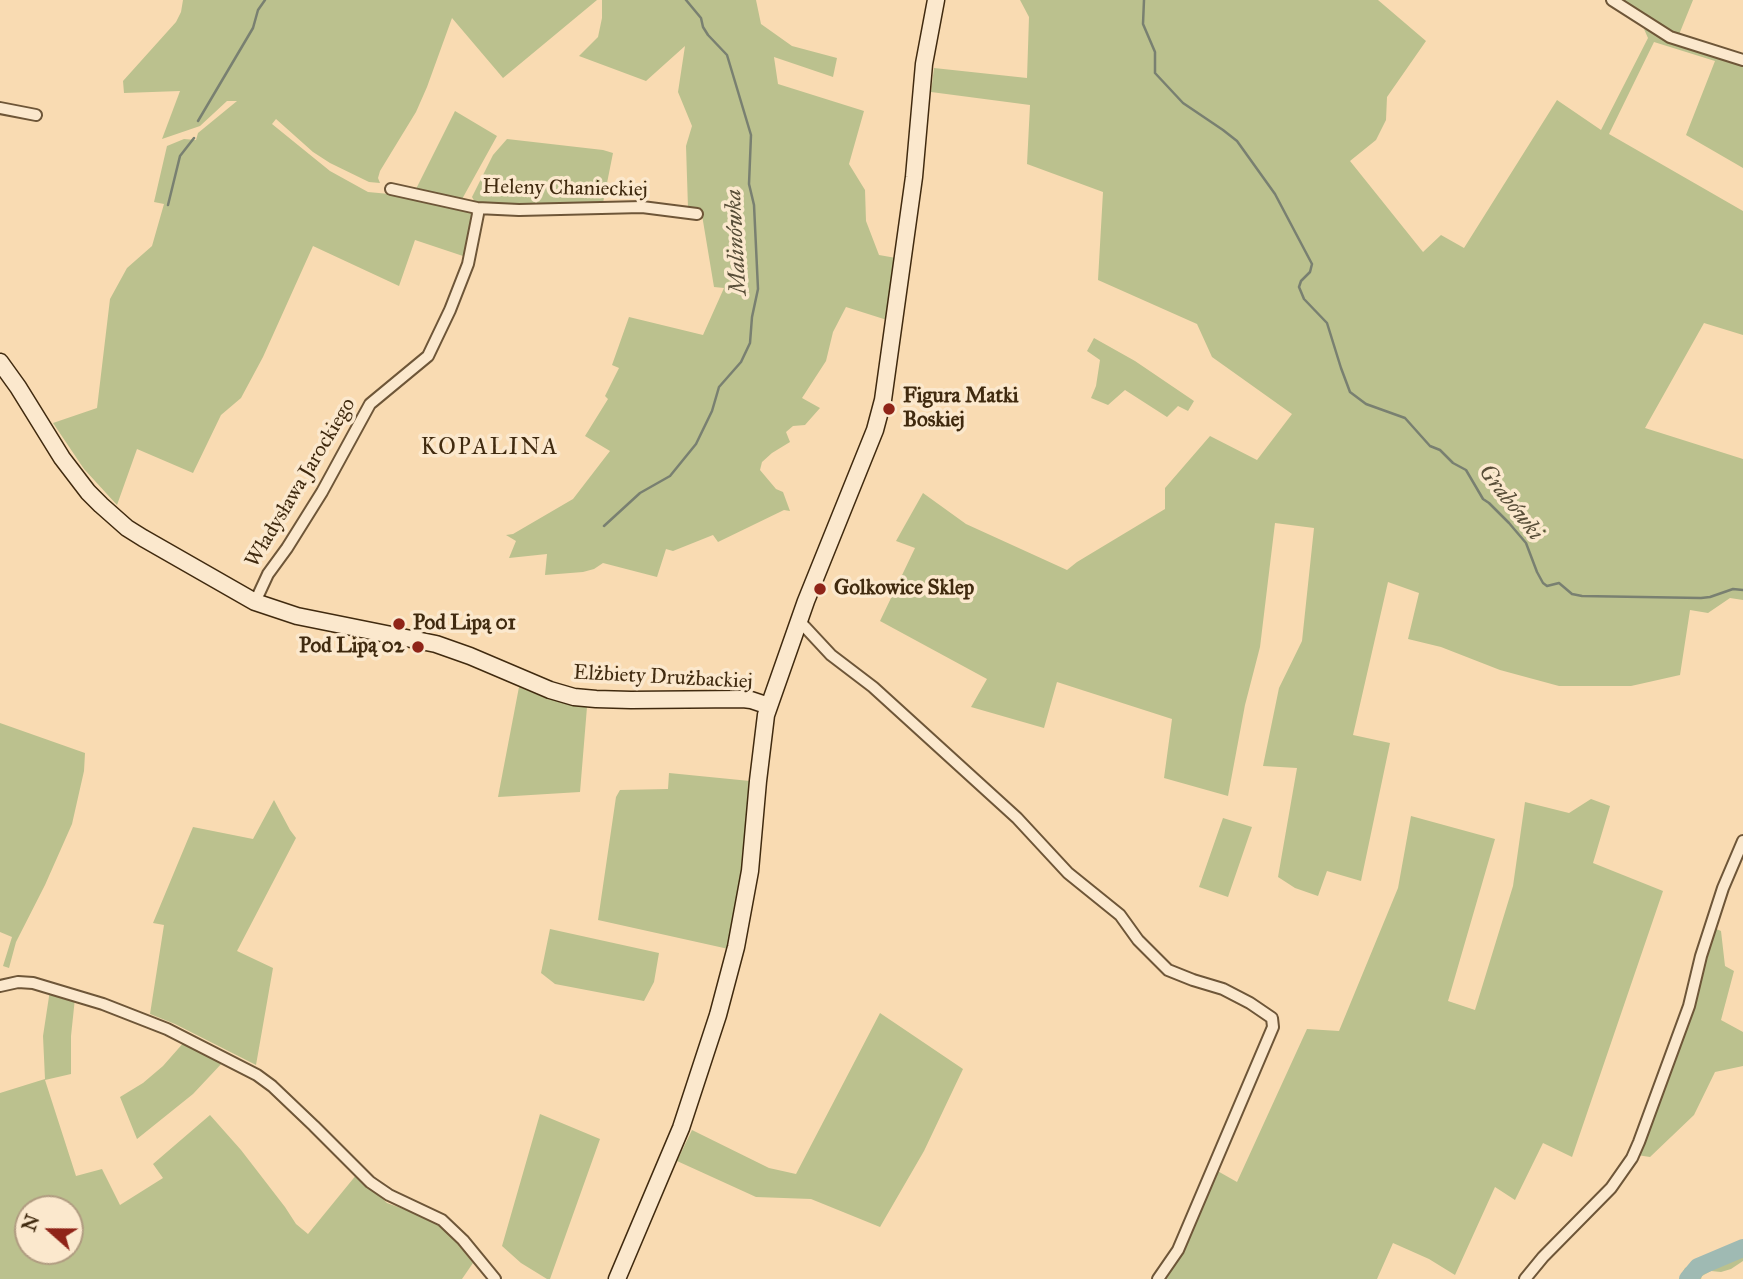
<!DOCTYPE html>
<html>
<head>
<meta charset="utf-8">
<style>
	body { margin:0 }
	#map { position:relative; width:1743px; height:1279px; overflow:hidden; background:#f9dbb2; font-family:"IM FELL Great Primer",serif }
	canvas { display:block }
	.north { position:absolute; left:14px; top:1195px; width:70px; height:70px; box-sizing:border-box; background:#fbe8cd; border:2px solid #b09c81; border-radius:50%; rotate:291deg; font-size:19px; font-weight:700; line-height:28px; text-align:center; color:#402a0f }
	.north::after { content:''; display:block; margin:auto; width:24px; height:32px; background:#8f2418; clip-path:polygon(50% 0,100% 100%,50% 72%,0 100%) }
</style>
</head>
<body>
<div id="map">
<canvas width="1743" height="1279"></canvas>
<div class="north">N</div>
</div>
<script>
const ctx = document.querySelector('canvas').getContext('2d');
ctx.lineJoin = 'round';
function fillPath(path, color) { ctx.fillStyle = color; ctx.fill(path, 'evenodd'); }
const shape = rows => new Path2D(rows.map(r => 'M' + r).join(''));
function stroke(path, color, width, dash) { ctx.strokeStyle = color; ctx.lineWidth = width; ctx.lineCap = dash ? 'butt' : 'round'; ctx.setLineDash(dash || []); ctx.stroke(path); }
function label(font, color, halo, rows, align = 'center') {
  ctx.font = font + ' "IM FELL Great Primer",serif'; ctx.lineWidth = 7; ctx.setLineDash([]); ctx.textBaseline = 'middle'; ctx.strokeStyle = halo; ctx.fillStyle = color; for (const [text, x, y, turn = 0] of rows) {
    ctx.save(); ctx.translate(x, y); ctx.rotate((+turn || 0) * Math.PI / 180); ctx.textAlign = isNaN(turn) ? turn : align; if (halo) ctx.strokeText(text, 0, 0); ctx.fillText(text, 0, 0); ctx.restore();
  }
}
fillPath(shape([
	[183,0,597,0,503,78,452,18,427,87,416,112,380,171,378,178,380,183,369,182,330,163,313,152,276,119,272,124,309,154,330,171,368,192,400,195,474,211,466,257,415,240,399,286,313,246,263,357,241,398,221,415,193,473,137,449,117,505,84,469,53,423,97,408,110,299,127,268,152,246,164,204,154,202,167,146,184,139,196,140,198,133,237,101,227,101,200,126,162,139,180,91,124,93,123,81,176,22,181,12],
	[602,0,756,0,761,24,792,46,837,58,833,77,774,57,778,84,864,111,849,164,865,190,866,221,879,255,896,258,887,320,846,307,833,332,826,361,802,398,820,408,805,425,793,426,786,432,790,442,772,453,762,462,760,470,776,489,783,492,790,511,784,510,718,542,713,535,673,551,666,549,657,577,603,563,594,569,583,572,545,575,547,554,509,558,516,541,506,535,513,534,573,499,610,451,585,436,608,399,605,396,619,368,612,365,629,317,703,335,724,288,714,287,701,209,688,208,686,146,692,126,678,92,685,46,646,81,579,56,598,37,602,18],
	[1020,0,1378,0,1426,41,1387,97,1386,120,1376,140,1350,161,1423,252,1441,235,1464,248,1557,100,1601,130,1648,38,1644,29,1717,55,1743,62,1743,168,1686,135,1715,61,1654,42,1609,134,1743,211,1743,335,1704,323,1645,428,1743,459,1743,600,1730,598,1708,613,1690,610,1680,675,1631,686,1559,686,1500,670,1441,647,1408,639,1419,593,1388,582,1353,735,1390,743,1361,881,1327,871,1318,896,1295,888,1278,877,1297,768,1263,766,1279,688,1302,641,1314,528,1275,523,1260,647,1245,705,1228,796,1164,778,1172,719,1057,682,1044,728,971,707,987,679,880,621,915,548,896,541,923,493,966,524,1067,570,1077,562,1165,509,1165,488,1210,436,1257,460,1292,414,1212,357,1197,324,1098,280,1103,192,1027,164,1030,105,931,92,934,68,1027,78,1029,17],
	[1617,0,1693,0,1678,37],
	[455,111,497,136,461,201,415,191],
	[507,139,603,150,613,153,603,203,523,208,476,204,472,197,493,155],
	[1094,338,1135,361,1194,401,1188,411,1178,406,1167,417,1125,390,1108,405,1091,398,1096,386,1100,360,1087,351],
	[519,687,548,699,587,707,580,792,498,797],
	[0,723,85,753,84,771,72,824,45,885,16,942,9,968,3,966,12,937,0,932],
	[669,773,750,781,754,787,733,950,598,920,616,797,620,790,668,789],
	[1591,799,1610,806,1593,863,1663,891,1572,1157,1543,1143,1515,1200,1495,1187,1455,1275,1429,1259,1393,1243,1377,1279,1162,1279,1214,1169,1237,1182,1307,1029,1339,1031,1398,888,1411,816,1495,839,1448,1001,1475,1010,1513,886,1525,802,1569,813],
	[274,800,290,830,296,838,237,951,273,968,256,1065,175,1024,150,1014,164,925,153,923,193,827,253,839],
	[1223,818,1252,827,1228,897,1199,887],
	[1714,928,1721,931,1725,966,1734,971,1721,1020,1743,1032,1743,1066,1715,1072,1694,1115,1650,1157,1637,1155],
	[550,929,659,953,654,982,644,1001,555,984,541,973],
	[50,990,75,998,71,1036,71,1074,45,1080,76,1176,102,1169,120,1205,163,1178,153,1164,210,1115,241,1150,285,1207,296,1224,308,1234,357,1174,387,1203,423,1216,445,1228,473,1263,462,1279,0,1279,0,1093,45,1079,43,1036],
	[28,1209,70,1209,70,1251,28,1251],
	[880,1013,963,1069,924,1151,880,1227,811,1199,756,1197,677,1161,692,1130,769,1168,796,1174],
	[185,1041,224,1061,193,1094,137,1139,120,1097,143,1083,163,1066],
	[540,1114,600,1139,550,1279,547,1279,521,1263,502,1246],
	[1743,1242,1743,1261,1731,1269,1721,1272,1711,1271,1702,1276,1701,1279,1679,1279,1685,1268,1697,1262,1709,1259,1737,1247]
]), '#bbc18e');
stroke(shape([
	[1144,0,1143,24,1155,52,1155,73,1183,103,1223,130,1237,141,1275,194,1312,264,1310,272,1301,281,1299,287,1304,299,1327,323,1341,368,1350,392,1366,404,1405,418,1430,446,1440,450,1453,463,1466,470,1483,499,1489,503,1509,523,1526,543,1537,572,1543,583,1547,586,1559,583,1572,594,1582,596,1701,598,1710,597,1733,589,1743,590],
	[198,121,253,28,258,10,265,0],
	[168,205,180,156,194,138],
	[604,526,640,493,670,476,696,444,712,411,719,387,741,362,750,343,752,317,758,289,754,205,749,184,751,135,727,55,708,35,703,27,701,18,686,0]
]), '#798071', 2.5);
stroke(shape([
	[1688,1279,1698,1267,1743,1248]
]), '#9fbab3', 18);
const street = shape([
	[1612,0,1670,37,1743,60],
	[0,108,36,115],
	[391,189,477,208,519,210,642,207,697,214],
	[255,602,268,574,287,548,322,492,370,404,428,356,450,310,468,264,478,214,477,208],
	[798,624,804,626,831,655,873,687,1017,818,1068,873,1120,915,1138,940,1168,970,1193,980,1223,989,1250,1003,1272,1018,1273,1027,1178,1250,1158,1279],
	[0,986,18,982,33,983,103,1004,167,1029,257,1075,272,1086,314,1126,370,1182,389,1195,442,1220,463,1240,495,1279],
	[1525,1279,1543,1257,1611,1188,1632,1158,1639,1142,1689,1006,1701,956,1723,888,1743,841]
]);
const secondary = shape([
	[0,362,18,387,62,458,88,492,101,505,127,528,143,538,255,602,297,616,436,644,470,656,550,690,574,697,596,699,631,700,743,699,751,700,769,706],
	[617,1279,681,1128,718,1015,736,947,750,871,758,781,766,715,806,601,875,430,883,400,914,177,924,64,936,0]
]);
stroke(street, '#6e5638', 14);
stroke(secondary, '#402a0f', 19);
stroke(street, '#fbe8cd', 10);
stroke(secondary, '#fbe8cd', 16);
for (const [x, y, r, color] of [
	[889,409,7,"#8f2418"],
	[820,589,7,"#8f2418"],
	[399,624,7,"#8f2418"],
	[418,647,7,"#8f2418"]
]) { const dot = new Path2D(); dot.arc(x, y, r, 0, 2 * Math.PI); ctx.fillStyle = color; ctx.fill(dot); stroke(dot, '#fbe8cd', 2.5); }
label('21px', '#402a0f', '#fbe8cd', [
	["Heleny Chanieckiej",565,189,1],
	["Władysława Jarockiego",301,483,-59],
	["Elżbiety Drużbackiej",663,678,3]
]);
label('bold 21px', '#402a0f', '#fbe8cd', [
	["Figura Matki",903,397],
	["Boskiej",903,421],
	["Golkowice Sklep",834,589],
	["Pod Lipą 01",413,624],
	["Pod Lipą 02",404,647,"right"]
], 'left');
label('italic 23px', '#584e38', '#fbe8cd', [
	["Malinówka",737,242,-93],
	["Grabówki",1510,503,52]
]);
ctx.letterSpacing = '2px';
label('23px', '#402a0f', '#fbe8cd', [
	["KOPALINA",490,448]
]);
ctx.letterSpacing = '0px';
</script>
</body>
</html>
